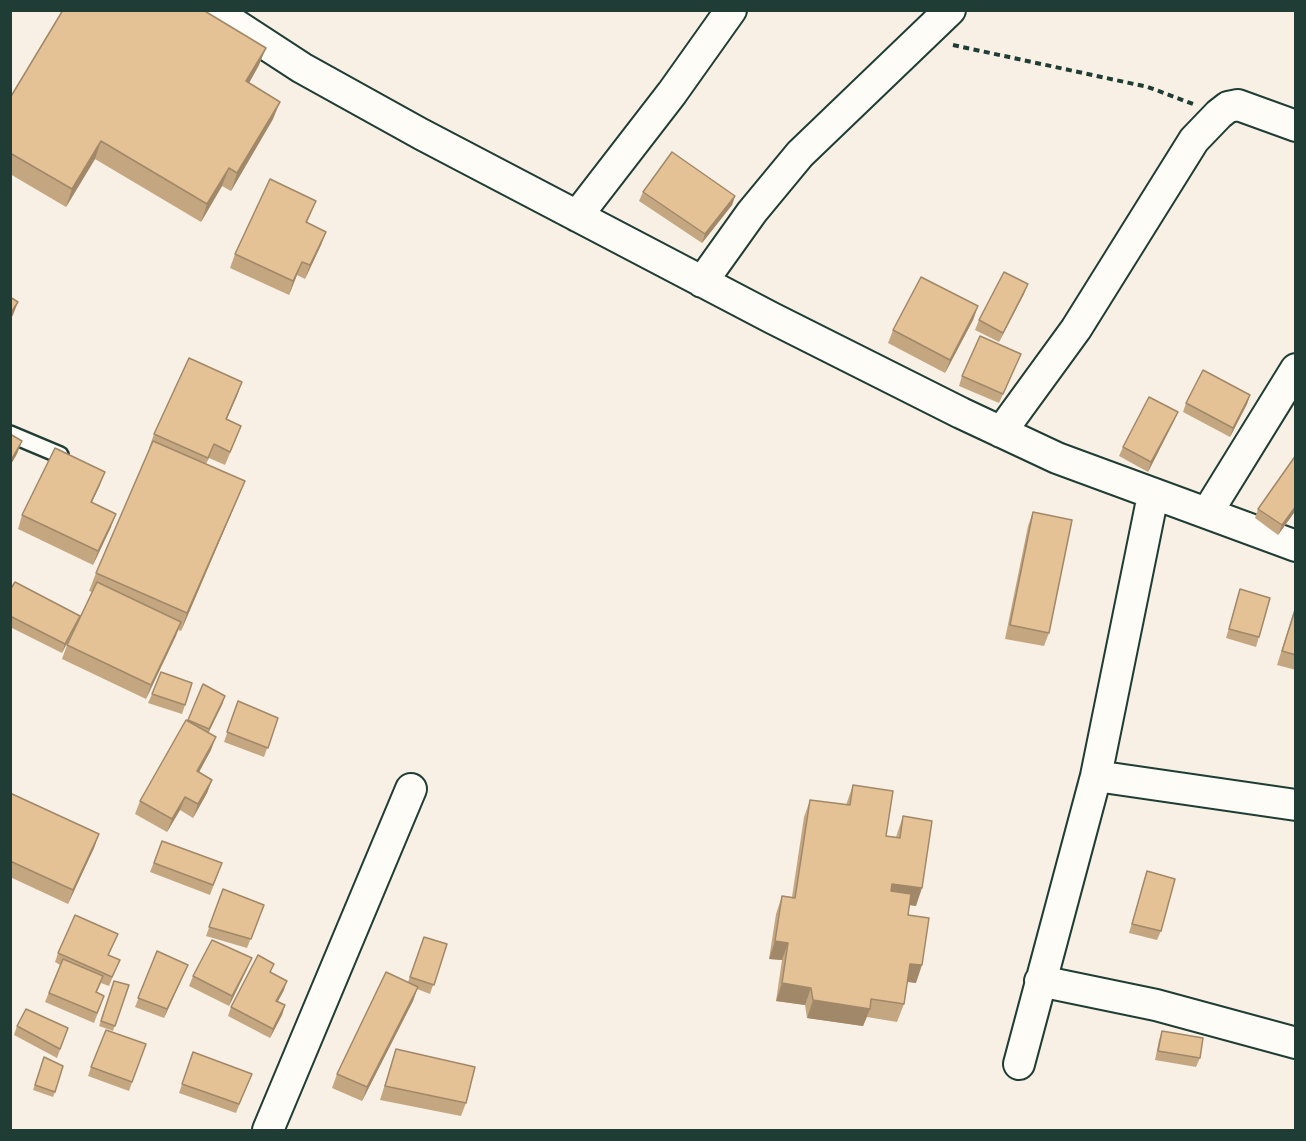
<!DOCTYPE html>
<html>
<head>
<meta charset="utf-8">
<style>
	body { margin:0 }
	#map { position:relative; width:1306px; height:1141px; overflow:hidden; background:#f8f0e4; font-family:"Patrick Hand",sans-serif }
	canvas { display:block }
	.frame { position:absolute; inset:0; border:12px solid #1f3d34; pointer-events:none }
</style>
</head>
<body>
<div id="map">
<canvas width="1306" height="1141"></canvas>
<div class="frame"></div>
</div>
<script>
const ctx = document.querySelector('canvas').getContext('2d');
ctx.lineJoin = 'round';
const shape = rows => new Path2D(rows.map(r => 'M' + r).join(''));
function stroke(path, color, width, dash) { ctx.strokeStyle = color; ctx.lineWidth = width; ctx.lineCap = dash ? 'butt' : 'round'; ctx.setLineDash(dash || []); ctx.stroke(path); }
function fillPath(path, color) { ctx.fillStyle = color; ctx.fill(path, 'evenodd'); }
const lane = shape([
	[10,434,60,455]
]);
const street = shape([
	[213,10,302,68,421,134,772,318,961,413,1057,458,1296,546],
	[577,216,672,93,731,10],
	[702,282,752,212,800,154,950,10],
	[1001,432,1076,329,1194,140,1219,114,1228,107,1238,105,1296,126],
	[1207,513,1296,369],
	[1096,776,1296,805],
	[1040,981,1156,1005,1296,1043],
	[1019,1064,1096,776,1153,495],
	[268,1130,411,789]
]);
stroke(lane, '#1f3d34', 20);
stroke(street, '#1f3d34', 34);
stroke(shape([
	[953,45,1148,87,1193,104]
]), '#1f3d34', 4, [6, 4.5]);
stroke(lane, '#fdfcf7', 15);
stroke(street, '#fdfcf7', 30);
fillPath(shape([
	[259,65,249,83,273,119,231,191,222,186,201,222,95,159,66,207,10,174,10,98],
	[643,192,735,196,732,205,702,243,639,201],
	[316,201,307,223,326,232,321,245,305,279,297,275,289,295,230,268,235,254],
	[1024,294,999,342,975,330,979,320],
	[978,306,973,320,945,373,888,343,893,330],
	[1021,354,999,403,959,386,962,376],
	[242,382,227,419,241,426,236,439,225,465,209,458,206,464,245,481,238,498,181,631,178,630,146,699,62,659,67,645,92,592,89,591,96,573,150,448,149,448,154,434],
	[1250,395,1247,404,1230,437,1183,412,1186,403],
	[1178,412,1174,421,1148,472,1119,456,1123,447],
	[1296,455,1296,510,1278,535,1255,518,1258,509],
	[100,485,92,502,111,527,93,565,18,529,22,515],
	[1033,512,1049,633,1044,646,1005,639,1028,526],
	[1240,589,1259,637,1256,647,1226,638],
	[10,590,80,616,76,625,62,653,10,627],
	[1296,604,1296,670,1277,665],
	[152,694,185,705,182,714,148,703],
	[225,696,222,705,208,732,211,750,199,772,212,780,207,793,193,818,180,810,167,832,135,814,140,801,187,721],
	[238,701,278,718,264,757,224,742],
	[853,785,886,836,896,837,903,816,916,906,909,905,908,915,916,983,907,982,904,1004,897,1022,867,1017,863,1026,807,1018,805,1005,776,1001,782,960,769,959,776,914,782,896,792,897,804,817,810,800,846,805],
	[10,793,99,834,94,848,68,904,10,877],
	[162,841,222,863,210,895,150,872],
	[1147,871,1161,931,1157,940,1129,933],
	[223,889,264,905,247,948,206,936],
	[118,934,109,955,116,969,109,986,101,983,97,992,101,1005,94,1023,45,1002,60,965,55,962,58,953],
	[424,937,447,944,430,994,417,989,413,1001,362,1101,332,1088,337,1074,408,982],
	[157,951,184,974,164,1018,135,1007],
	[248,967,229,1006,189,986,193,976],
	[271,973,284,990,278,1001,285,1005,282,1015,270,1038,228,1016,231,1007],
	[114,981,129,985,113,1031,99,1026],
	[17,1026,68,1028,57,1058,14,1035],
	[1162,1031,1200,1058,1196,1067,1155,1060,1159,1040],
	[146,1044,129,1091,88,1076,91,1067],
	[396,1049,466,1103,461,1116,380,1100],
	[193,1052,252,1074,236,1113,179,1093],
	[44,1057,55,1092,53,1097,33,1090]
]), '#c4a781');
fillPath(shape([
	[266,48,259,65,240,99,246,81],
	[280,102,273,119,231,191,237,173],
	[101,141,95,159,66,207,72,189],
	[229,168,222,186,201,222,207,204],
	[735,196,732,205,702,243,705,234],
	[326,232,321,245,305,279,310,265],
	[302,262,297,275,289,295,293,281],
	[1028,284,1024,294,999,342,1003,333],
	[18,302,13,315,10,320,10,314],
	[978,306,973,320,945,373,950,360],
	[242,382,237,396,221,432,226,419],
	[1250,395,1247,404,1230,437,1233,428],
	[1178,412,1174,421,1148,472,1151,462],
	[22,441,17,454,10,466,10,462],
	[105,472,100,485,86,515,91,502],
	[245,481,238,498,181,631,187,613],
	[1296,506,1296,510,1278,535,1282,525],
	[116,514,111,527,93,565,98,551],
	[80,616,76,625,62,653,65,644],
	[181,622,176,636,146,699,151,685],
	[225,696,222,705,206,738,209,729],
	[216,737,211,750,192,785,197,771],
	[212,780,207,793,193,818,198,804],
	[185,797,180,810,167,832,172,819],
	[99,834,94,848,68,904,73,890],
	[892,884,922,888,916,906,885,901],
	[775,941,788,943,782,960,769,959],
	[252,958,248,967,229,1006,232,996],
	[910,964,922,965,916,983,903,981],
	[188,965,184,974,164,1018,167,1009],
	[287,981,284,990,273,1010,276,1001],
	[782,983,811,988,805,1005,776,1001],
	[418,987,413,1001,362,1101,367,1087],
	[813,1000,870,1009,863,1026,807,1018],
	[285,1005,282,1015,270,1038,273,1029]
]), '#a08869');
const building = shape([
	[63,10,203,10,266,48,246,81,280,102,237,173,229,168,207,204,101,141,72,189,10,153,10,98,63,10],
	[672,152,735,196,705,234,643,192,672,152],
	[270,179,316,201,306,222,326,232,310,265,302,262,293,281,235,254,270,179],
	[1004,272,1028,284,1003,333,979,320,1004,272],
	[921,277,978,306,950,360,893,330,921,277],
	[10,297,18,302,10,314,10,297],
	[980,336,1021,354,1003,394,962,376,980,336],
	[189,358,242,382,226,419,241,426,230,452,214,444,208,458,154,434,189,358],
	[1203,370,1250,395,1233,428,1186,403,1203,370],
	[1149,397,1178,412,1151,462,1123,447,1149,397],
	[10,434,22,441,10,462,10,434],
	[153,441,245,481,187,613,96,573,153,441],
	[55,448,105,472,91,502,116,514,98,551,22,515,55,448],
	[1296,455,1296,506,1282,525,1258,509,1296,455],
	[1033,512,1072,520,1049,633,1010,625,1033,512],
	[15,582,80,616,65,644,10,616,10,590,15,582],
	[97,582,181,622,151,685,67,645,97,582],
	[1240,589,1270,598,1259,637,1229,629,1240,589],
	[1296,607,1296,655,1282,651,1296,607],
	[161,672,192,683,185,705,152,694,161,672],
	[203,684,225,696,209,729,188,720,203,684],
	[238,701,278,718,268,748,227,732,238,701],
	[186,720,216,737,197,771,212,780,198,804,185,797,172,819,140,801,186,720],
	[853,785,893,791,886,836,900,838,903,816,932,821,922,888,892,884,891,891,911,894,908,915,929,918,922,965,910,964,904,1004,871,999,870,1009,813,1000,811,988,782,983,788,943,775,941,782,896,795,898,810,800,850,805,853,785],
	[10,793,99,834,73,890,10,861,10,793],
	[162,841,222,863,213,885,154,863,162,841],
	[1147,871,1175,879,1161,931,1132,924,1147,871],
	[223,889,264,905,251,939,209,927,223,889],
	[75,915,118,934,108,955,120,960,112,977,58,953,75,915],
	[424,937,447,944,434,985,410,977,424,937],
	[212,940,252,958,232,996,193,976,212,940],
	[157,951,188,965,167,1009,138,998,157,951],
	[258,955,274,964,270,972,287,981,276,1001,285,1005,273,1029,231,1007,258,955],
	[63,959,103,976,96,992,104,996,97,1013,49,993,63,959],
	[386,972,418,987,367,1087,337,1074,386,972],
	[114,981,129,985,115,1026,101,1021,114,981],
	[26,1009,68,1028,60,1049,17,1026,26,1009],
	[106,1030,146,1044,132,1082,91,1067,106,1030],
	[1162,1031,1203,1038,1200,1058,1158,1051,1162,1031],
	[396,1049,475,1067,466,1103,385,1086,396,1049],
	[193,1052,252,1074,239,1104,182,1084,193,1052],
	[44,1057,63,1066,55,1092,35,1085,44,1057]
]);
fillPath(building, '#e4c296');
stroke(building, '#a08869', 1.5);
</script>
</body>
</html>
